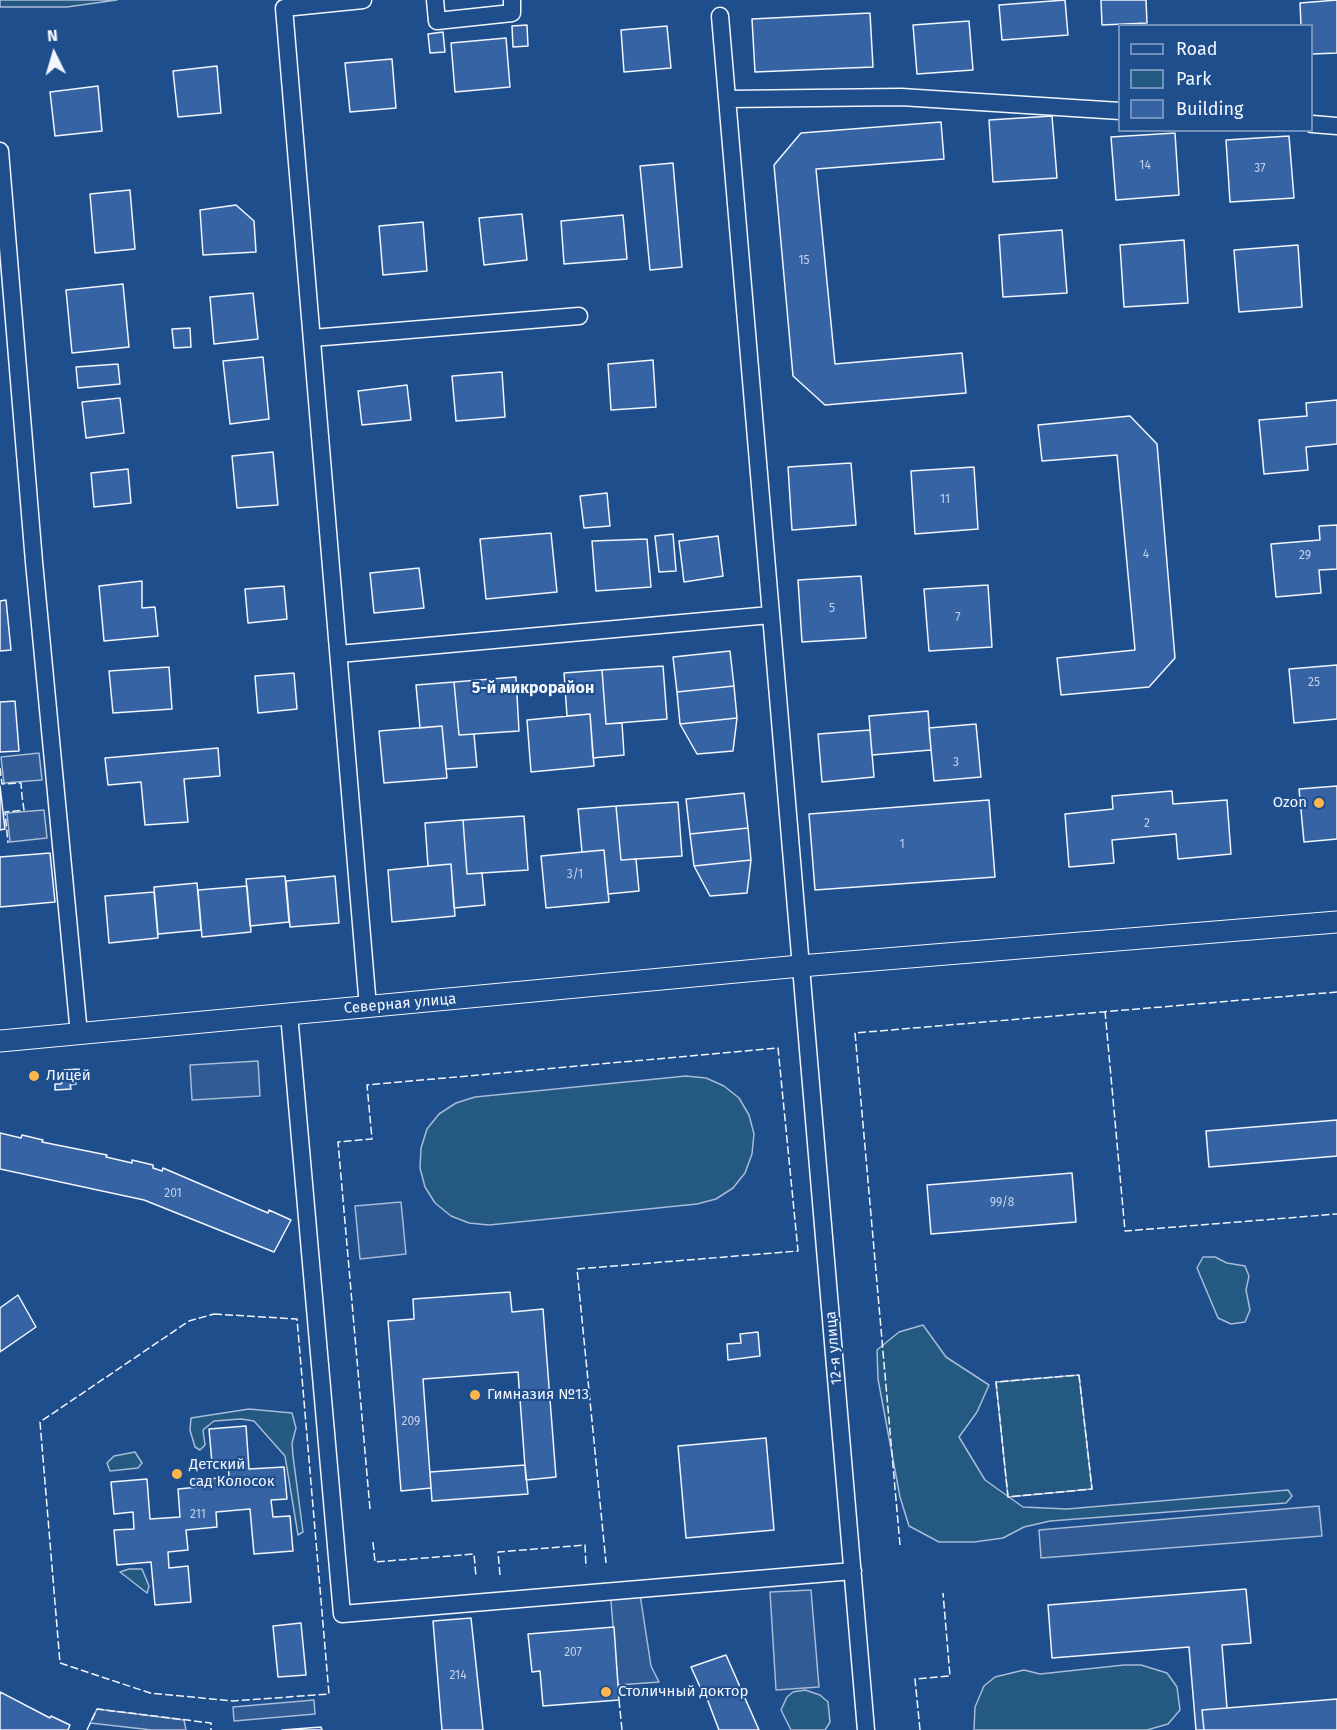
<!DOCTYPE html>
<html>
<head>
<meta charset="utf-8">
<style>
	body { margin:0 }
	#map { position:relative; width:1337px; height:1730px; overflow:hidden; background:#1f4e8c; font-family:"Fira Sans",sans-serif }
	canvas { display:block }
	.legend { position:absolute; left:1118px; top:24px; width:195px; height:108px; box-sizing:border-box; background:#1f4e8c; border:2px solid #7391ba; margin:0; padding:8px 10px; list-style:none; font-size:18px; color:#f2f6ff }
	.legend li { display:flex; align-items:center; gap:12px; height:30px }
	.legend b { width:30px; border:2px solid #7391ba }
	.north { position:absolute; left:24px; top:24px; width:60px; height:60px; -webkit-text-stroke:4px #1f4e8c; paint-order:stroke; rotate:355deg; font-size:16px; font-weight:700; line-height:24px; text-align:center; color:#f2f6ff }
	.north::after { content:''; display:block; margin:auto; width:21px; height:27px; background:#f2f6ff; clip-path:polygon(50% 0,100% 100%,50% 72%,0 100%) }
</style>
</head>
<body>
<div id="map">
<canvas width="1337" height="1730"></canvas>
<ul class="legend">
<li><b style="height:8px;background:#1f4e8c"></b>Road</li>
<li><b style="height:16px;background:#245a82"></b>Park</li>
<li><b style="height:16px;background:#3563a3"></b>Building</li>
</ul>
<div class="north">N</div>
</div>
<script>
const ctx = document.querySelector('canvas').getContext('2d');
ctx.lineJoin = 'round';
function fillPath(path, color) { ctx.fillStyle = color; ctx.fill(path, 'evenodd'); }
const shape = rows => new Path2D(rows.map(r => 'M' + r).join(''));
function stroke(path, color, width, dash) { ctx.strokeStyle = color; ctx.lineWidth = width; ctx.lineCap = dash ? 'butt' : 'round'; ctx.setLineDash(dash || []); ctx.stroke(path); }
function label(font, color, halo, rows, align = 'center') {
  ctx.font = font + ' "Fira Sans",sans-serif'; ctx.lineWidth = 4.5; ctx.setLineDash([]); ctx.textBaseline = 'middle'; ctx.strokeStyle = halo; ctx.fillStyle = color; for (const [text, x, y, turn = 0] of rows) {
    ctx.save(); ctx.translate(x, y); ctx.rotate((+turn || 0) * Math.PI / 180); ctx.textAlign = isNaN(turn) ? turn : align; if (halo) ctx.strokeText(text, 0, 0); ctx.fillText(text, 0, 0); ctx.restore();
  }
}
const green = shape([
	[0,0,117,0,67,7,0,7,0,0],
	[686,1076,706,1078,724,1086,739,1098,749,1115,754,1134,752,1154,745,1173,733,1188,716,1199,697,1204,489,1225,469,1223,451,1216,435,1203,425,1187,420,1168,421,1148,427,1129,439,1114,456,1103,475,1097,686,1076],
	[1203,1257,1215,1257,1227,1263,1245,1266,1249,1276,1246,1290,1250,1310,1245,1322,1231,1324,1218,1318,1197,1268,1203,1257],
	[923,1325,946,1357,989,1385,977,1412,959,1437,985,1480,1023,1507,1067,1509,1288,1490,1292,1496,1286,1503,1050,1521,1024,1527,1003,1538,974,1542,939,1542,909,1526,900,1497,878,1379,877,1350,899,1332,923,1325],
	[1079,1375,1092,1489,1008,1497,996,1382,1079,1375],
	[249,1409,292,1413,296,1428,292,1443,293,1456,303,1532,298,1535,285,1456,254,1421,241,1419,214,1421,203,1430,205,1445,200,1450,195,1447,190,1430,191,1418,249,1409],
	[135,1452,142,1463,138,1468,110,1471,107,1463,114,1456,135,1452],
	[129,1569,142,1569,149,1586,147,1593,120,1572,129,1569],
	[1124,1665,1141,1665,1167,1673,1177,1687,1180,1710,1168,1724,1147,1730,974,1730,975,1707,984,1686,995,1677,1024,1670,1040,1674,1124,1665],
	[805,1690,820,1695,828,1702,830,1722,825,1730,791,1730,781,1710,787,1697,793,1692,805,1690]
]);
fillPath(green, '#245a82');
stroke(green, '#a8bbd7', 1.5);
const parking = shape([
	[39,753,42,780,4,783,1,757,39,753],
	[44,810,47,838,10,842,7,813,44,810],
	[258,1061,260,1096,192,1100,190,1065,258,1061],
	[401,1202,406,1254,360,1259,355,1206,401,1202],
	[1319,1506,1322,1536,1041,1558,1039,1530,1319,1506],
	[639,1588,651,1666,659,1682,618,1685,610,1590,639,1588],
	[811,1590,819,1687,776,1690,770,1592,811,1590],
	[314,1700,315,1714,234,1721,233,1707,314,1700],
	[97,1709,184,1720,186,1730,152,1730,90,1723,97,1709]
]);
fillPath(parking, '#305b95');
stroke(parking, '#a8bbd7', 1.5);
const building = shape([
	[1065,0,1068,35,1002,40,999,5,1065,0],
	[1101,0,1146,0,1147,23,1102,25,1101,0],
	[1337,0,1337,53,1312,54,1312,26,1301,26,1300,3,1337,0],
	[870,13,873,67,755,72,752,19,870,13],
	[969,21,973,70,917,74,913,25,969,21],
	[527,25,528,46,513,47,512,26,527,25],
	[667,26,671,68,624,72,621,30,667,26],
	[443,32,445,52,430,53,428,34,443,32],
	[506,38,510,87,455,92,451,43,506,38],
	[392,59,396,108,350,112,345,63,392,59],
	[217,66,221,113,178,117,173,71,217,66],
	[98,86,102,131,55,136,50,92,98,86],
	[1052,116,1057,178,993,182,989,120,1052,116],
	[941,122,944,159,816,169,835,364,962,353,966,393,825,405,793,376,774,165,801,133,941,122],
	[1175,133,1179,195,1116,200,1111,137,1175,133],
	[1289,136,1294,198,1230,202,1226,140,1289,136],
	[673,163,682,267,650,270,640,166,673,163],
	[130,190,135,249,95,253,90,194,130,190],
	[236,205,254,221,256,252,203,255,200,210,236,205],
	[522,214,527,260,484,265,479,218,522,214],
	[623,215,627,259,564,264,561,221,623,215],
	[423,222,427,271,383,275,379,226,423,222],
	[1062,230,1067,293,1003,297,999,235,1062,230],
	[1184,240,1188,303,1124,307,1120,245,1184,240],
	[1298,245,1302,307,1239,312,1234,250,1298,245],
	[123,284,129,347,72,353,66,290,123,284],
	[253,293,258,339,214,344,210,297,253,293],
	[190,328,191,347,174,348,172,329,190,328],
	[263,357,269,419,230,424,223,361,263,357],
	[653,360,656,407,611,410,608,364,653,360],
	[118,364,120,384,78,388,76,367,118,364],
	[502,372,505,417,456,421,452,376,502,372],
	[407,385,411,420,362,425,358,391,407,385],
	[120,398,124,433,86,438,82,402,120,398],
	[1337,400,1337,444,1306,447,1308,470,1264,474,1259,420,1307,416,1306,403,1337,400],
	[1130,416,1157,444,1175,658,1149,687,1061,695,1057,658,1135,650,1117,455,1042,461,1038,425,1130,416],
	[273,452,278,505,237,508,232,456,273,452],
	[851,463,856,525,792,530,788,467,851,463],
	[974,467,978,529,915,534,911,471,974,467],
	[128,469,131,503,94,507,91,473,128,469],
	[607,493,610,526,584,528,580,496,607,493],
	[1337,525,1337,569,1319,570,1321,593,1276,597,1271,544,1320,540,1319,526,1337,525],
	[551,533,557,592,486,599,480,539,551,533],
	[673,534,676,571,659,572,655,536,673,534],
	[718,536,723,576,684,582,679,541,718,536],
	[647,539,651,587,596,591,592,541,647,539],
	[419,568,424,608,374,613,370,573,419,568],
	[861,576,866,638,802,642,798,580,861,576],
	[142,581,142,608,155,607,158,636,104,641,99,586,142,581],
	[988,585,992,647,929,651,924,589,988,585],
	[284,586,287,619,248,623,245,589,284,586],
	[6,600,11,650,0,651,0,601,6,600],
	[730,651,734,686,677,692,673,657,730,651],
	[1337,665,1337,719,1294,723,1289,669,1337,665],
	[663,666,667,719,606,724,602,670,663,666],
	[169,667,172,709,113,713,109,671,169,667],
	[602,670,606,724,622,723,624,755,593,758,590,714,567,716,564,673,602,670],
	[294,673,297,709,258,713,255,676,294,673],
	[516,677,519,731,459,735,454,682,516,677],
	[454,682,459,735,474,734,477,767,446,769,442,726,420,728,416,685,454,682],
	[734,686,737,718,680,724,677,692,734,686],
	[15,701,19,751,0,752,0,702,15,701],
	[928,711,931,750,872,755,869,716,928,711],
	[590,714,594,766,531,772,527,720,590,714],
	[737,718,733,751,697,754,680,724,737,718],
	[976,724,981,777,934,781,929,728,976,724],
	[442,726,447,778,384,783,379,731,442,726],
	[870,730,874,777,822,782,818,734,870,730],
	[218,748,220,776,184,779,188,822,145,825,141,782,108,785,105,758,218,748],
	[0,786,5,829,0,830,0,786],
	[1337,786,1337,839,1304,842,1299,789,1337,786],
	[1172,791,1173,804,1227,800,1231,854,1178,859,1176,834,1112,840,1114,863,1069,867,1065,814,1113,809,1112,796,1172,791],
	[744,793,748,828,690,834,686,799,744,793],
	[989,800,995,877,815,890,809,814,989,800],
	[678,802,682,856,621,860,616,806,678,802],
	[616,806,621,860,636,859,639,891,608,894,604,850,582,852,578,809,616,806],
	[524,816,528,870,467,874,463,820,524,816],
	[463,820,467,874,482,873,485,905,454,908,451,864,428,866,425,823,463,820],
	[748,828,751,860,694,866,690,834,748,828],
	[604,850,609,902,546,908,541,856,604,850],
	[50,853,55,902,0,907,0,857,50,853],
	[751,860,747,893,710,896,694,866,751,860],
	[451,864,455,916,392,922,388,870,451,864],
	[285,876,289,922,250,926,246,879,285,876],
	[335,876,339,923,290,927,286,881,335,876],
	[197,883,201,930,158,934,154,887,197,883],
	[247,886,251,932,202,937,198,890,247,886],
	[154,892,158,938,109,943,105,896,154,892],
	[79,1069,80,1078,75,1079,76,1084,70,1085,71,1089,55,1090,55,1084,61,1084,65,1078,64,1070,79,1069],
	[1337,1120,1337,1156,1209,1167,1206,1131,1337,1120],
	[0,1133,21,1138,22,1135,43,1140,42,1142,107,1155,106,1157,132,1163,132,1160,153,1165,153,1168,162,1171,163,1168,268,1213,269,1210,291,1220,274,1252,144,1200,0,1169,0,1133],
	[1072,1173,1076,1222,931,1234,927,1185,1072,1173],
	[510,1292,512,1312,543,1309,556,1477,526,1480,518,1372,423,1379,431,1488,401,1491,388,1321,414,1319,413,1299,510,1292],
	[18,1295,36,1327,0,1352,0,1308,18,1295],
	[758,1332,760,1356,728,1360,727,1344,741,1343,740,1334,758,1332],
	[246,1426,249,1469,284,1467,287,1499,271,1500,273,1517,290,1516,293,1551,254,1554,250,1509,216,1512,217,1527,186,1530,188,1550,168,1552,169,1568,188,1566,191,1602,155,1605,151,1562,117,1565,114,1530,134,1529,133,1512,114,1514,111,1482,147,1479,150,1519,180,1517,178,1489,209,1486,209,1479,229,1477,228,1462,212,1463,209,1429,246,1426],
	[766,1438,774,1530,686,1538,678,1446,766,1438],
	[525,1465,528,1494,432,1501,430,1472,525,1465],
	[1246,1589,1251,1643,1222,1645,1227,1708,1202,1710,1204,1730,1196,1730,1189,1647,1052,1658,1048,1605,1246,1589],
	[471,1618,483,1730,442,1730,433,1621,471,1618],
	[301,1623,306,1675,278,1677,273,1626,301,1623],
	[614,1627,619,1700,543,1706,540,1671,532,1672,528,1634,614,1627],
	[726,1655,759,1730,719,1730,703,1688,701,1689,691,1667,726,1655],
	[0,1692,50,1718,51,1716,70,1725,68,1730,0,1730,0,1692],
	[1337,1699,1337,1730,1204,1730,1202,1710,1337,1699],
	[321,1727,322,1730,282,1730,321,1727]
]);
fillPath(building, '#3563a3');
stroke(building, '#f2f6ff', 1.5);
const minor = shape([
	[363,0,284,8,368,1007],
	[435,0,437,21,512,13,512,0],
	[720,16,866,1730],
	[727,99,901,97,1120,111],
	[1312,124,1337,126],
	[0,151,34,562,79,1034],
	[312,338,579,316],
	[339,654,770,615],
	[289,1014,342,1614,853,1571]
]);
const tertiary = shape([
	[0,1041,800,966,1337,922]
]);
stroke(minor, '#f2f6ff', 19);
stroke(tertiary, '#f2f6ff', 23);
stroke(minor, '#1f4e8c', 16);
stroke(tertiary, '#1f4e8c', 21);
stroke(shape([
	[0,768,2,784,21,783,22,796,24,810,5,812,8,843],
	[1105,1011,1125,1231,1337,1214],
	[214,1314,297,1319,329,1694,233,1701,150,1693,60,1663,40,1422,189,1321,214,1314],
	[1079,1375,1092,1489,1008,1497,996,1382,1079,1375],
	[370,1509,338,1142,372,1139,367,1085,778,1048,798,1251,577,1269,606,1563],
	[373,1542,375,1562,474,1554,476,1577],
	[900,1545,855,1033,1337,992],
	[500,1575,498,1552,585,1545,586,1567],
	[619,1700,622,1730],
	[87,1730,97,1709,211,1723,211,1730],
	[920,1730,915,1679,950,1676,943,1593]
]), '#f2f6ff', 1.5, [8, 3]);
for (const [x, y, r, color] of [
	[1319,803,6,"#ffb74d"],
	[34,1076,6,"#ffb74d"],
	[475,1395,6,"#ffb74d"],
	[177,1474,6,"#ffb74d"],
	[606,1692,6,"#ffb74d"]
]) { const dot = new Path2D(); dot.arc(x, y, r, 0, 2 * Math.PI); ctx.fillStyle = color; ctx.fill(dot); stroke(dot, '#1f4e8c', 2); }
label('12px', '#c3d1e8', null, [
	["14",1145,166],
	["37",1260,169],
	["15",804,261],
	["11",945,500],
	["4",1146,555],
	["29",1305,556],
	["5",832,609],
	["7",958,618],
	["25",1314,683],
	["3",956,763],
	["2",1147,824],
	["1",902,845],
	["3/1",575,875],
	["201",173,1194],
	["99/8",1002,1203],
	["209",411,1422],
	["211",198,1515],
	["207",573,1653],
	["214",458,1676]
]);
label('15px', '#f2f6ff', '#1f4e8c', [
	["Ozon",1307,803,"right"],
	["Лицей",46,1076],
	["Гимназия №13",487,1395],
	["Детский",189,1465],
	["сад Колосок",189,1482],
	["Столичный доктор",618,1692]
], 'left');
label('15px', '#f2f6ff', '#1f4e8c', [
	["Северная улица",400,1004,-5],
	["12-я улица",834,1348,-95]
]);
label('bold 16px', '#f2f6ff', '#1f4e8c', [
	["5-й микрорайон",533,689]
]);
</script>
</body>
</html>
